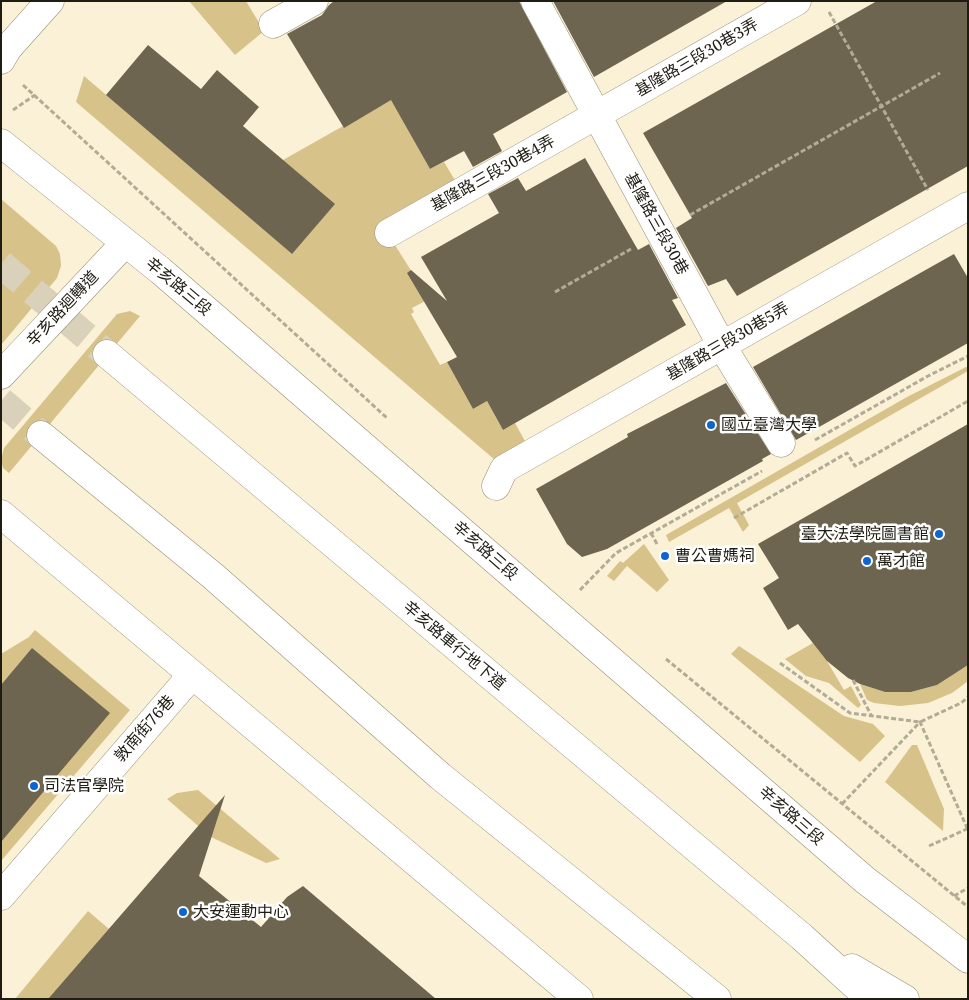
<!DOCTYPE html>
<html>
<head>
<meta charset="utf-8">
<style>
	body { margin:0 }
	#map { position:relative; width:969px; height:1000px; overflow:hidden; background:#faf1d7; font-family:"Noto Serif",serif }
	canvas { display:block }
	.frame { position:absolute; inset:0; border:2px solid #1f1c13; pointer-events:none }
</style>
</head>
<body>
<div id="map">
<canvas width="969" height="1000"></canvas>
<div class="frame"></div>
</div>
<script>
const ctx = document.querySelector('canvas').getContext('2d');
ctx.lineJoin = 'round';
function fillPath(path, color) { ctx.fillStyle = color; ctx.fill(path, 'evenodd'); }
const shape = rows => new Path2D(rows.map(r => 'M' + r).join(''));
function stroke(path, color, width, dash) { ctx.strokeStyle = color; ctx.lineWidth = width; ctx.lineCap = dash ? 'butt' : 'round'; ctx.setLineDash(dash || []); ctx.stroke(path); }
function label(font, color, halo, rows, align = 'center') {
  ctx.font = font + ' "Noto Serif","Noto Sans TC",serif'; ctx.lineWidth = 5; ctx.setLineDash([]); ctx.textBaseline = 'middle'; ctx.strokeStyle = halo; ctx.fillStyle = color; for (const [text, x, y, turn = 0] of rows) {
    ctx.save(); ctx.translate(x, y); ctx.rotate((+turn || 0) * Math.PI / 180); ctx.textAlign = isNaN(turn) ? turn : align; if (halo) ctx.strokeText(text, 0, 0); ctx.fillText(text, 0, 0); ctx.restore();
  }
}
fillPath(shape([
	[189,1,246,1,264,31,235,55],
	[84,76,292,254,283,160,391,99,430,169,444,162,456,182,393,242,429,299,412,308,414,312,411,314,440,365,447,362,473,409,487,401,503,430,515,423,526,443,495,460,76,102],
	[1,199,56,246,60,254,61,266,57,278,1,345],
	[130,311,140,316,9,473,3,468,1,460,4,448,117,314],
	[968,366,968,371,737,503,749,525,743,532,729,508,669,542,666,535,907,397],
	[644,544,669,580,657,592,627,566,614,581,607,576,620,561,623,563],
	[35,630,130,710,1,861,1,654,29,637],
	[834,631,827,661,844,690,851,686,861,705,858,708,829,683,806,676,785,659],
	[739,646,844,716,873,724,885,736,860,762,731,654],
	[968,665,968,681,952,693,928,703,900,706,874,703,867,700,860,684,885,692,911,692,937,685],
	[912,745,917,745,944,809,943,831,885,782],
	[198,790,280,859,266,863,211,837,167,799,177,793],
	[88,911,109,929,48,999,15,999]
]), '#d7c289');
fillPath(shape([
	[334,1,519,1,567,92,493,134,502,151,473,167,464,151,430,169,391,100,344,128,287,34,322,15,329,5],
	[553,1,727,1,594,77],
	[877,1,968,1,968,166,737,296,726,279,708,286,676,228,692,218,643,133],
	[148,45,201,89,217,70,259,107,243,126,335,204,292,254,106,95],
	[585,158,638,250,649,244,678,298,672,300,686,325,503,430,487,401,473,409,447,362,457,357,407,273,411,270,447,301,421,257,499,213,488,194,518,178,526,191],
	[954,254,968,278,968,343,796,440,753,367],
	[726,383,771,454,762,459,763,461,607,549,582,557,567,544,536,489,628,437,627,434],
	[968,424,968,665,937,685,911,692,885,692,860,684,848,678,827,661,798,624,788,630,763,588,779,578,758,544],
	[32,648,110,713,1,842,1,685],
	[225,795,199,876,261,927,287,897,303,886,436,999,48,999]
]), '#6d654f');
stroke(shape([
	[1,264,107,354],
	[1,401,41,435]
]), '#d9d1ba', 28, [28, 14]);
const minor = shape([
	[535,1,722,346,781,443],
	[273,24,314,1],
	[389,233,797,1],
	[1,375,125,243],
	[496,486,504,469,968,206],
	[1,896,192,675]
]);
const major = shape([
	[1,60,8,48,50,1],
	[1,143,161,271,865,880,968,959],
	[107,354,802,937,870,999],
	[41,435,213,576,440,776,717,999],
	[1,514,579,999],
	[852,968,905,999]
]);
stroke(minor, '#968e76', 29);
stroke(major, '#968e76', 29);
stroke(shape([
	[829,12,928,190],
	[23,85,387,418],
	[13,110,35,95],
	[690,215,940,73],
	[555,292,631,249],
	[815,440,928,376,968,356],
	[734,518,847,453,855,466,968,401],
	[651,533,657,544],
	[580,590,616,553,762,471],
	[666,659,968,907],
	[780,663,850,713,920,722,961,703,968,697],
	[853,680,871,715],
	[842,804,920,722,968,830],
	[929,846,967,829],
	[954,896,968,888]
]), '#b2ab96', 3, [5, 2.5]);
stroke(minor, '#fff', 28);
stroke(major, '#fff', 28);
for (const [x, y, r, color] of [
	[711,425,5,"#0d66cf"],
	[939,534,5,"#0d66cf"],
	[665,556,5,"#0d66cf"],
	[867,561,5,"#0d66cf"],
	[34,786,5,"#0d66cf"],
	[183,912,5,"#0d66cf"]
]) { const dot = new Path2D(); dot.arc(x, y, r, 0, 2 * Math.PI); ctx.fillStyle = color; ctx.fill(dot); stroke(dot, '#fff', 2); }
label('16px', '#1f1c13', '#fff', [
	["基隆路三段30巷3弄",697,58,-30],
	["基隆路三段30巷4弄",493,174,-29],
	["基隆路三段30巷",656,224,61],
	["辛亥路三段",178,287,40],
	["辛亥路迴轉道",63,309,-47],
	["基隆路三段30巷5弄",728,342,-30],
	["辛亥路三段",485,551,41],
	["辛亥路車行地下道",454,646,40],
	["敦南街76巷",145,729,-49],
	["辛亥路三段",791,816,41]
]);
label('16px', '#1f1c13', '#fff', [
	["國立臺灣大學",721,425],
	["臺大法學院圖書館",929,534,"right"],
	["曹公曹媽祠",675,556],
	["萬才館",877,561],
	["司法官學院",44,786],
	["大安運動中心",193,912]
], 'left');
</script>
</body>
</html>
